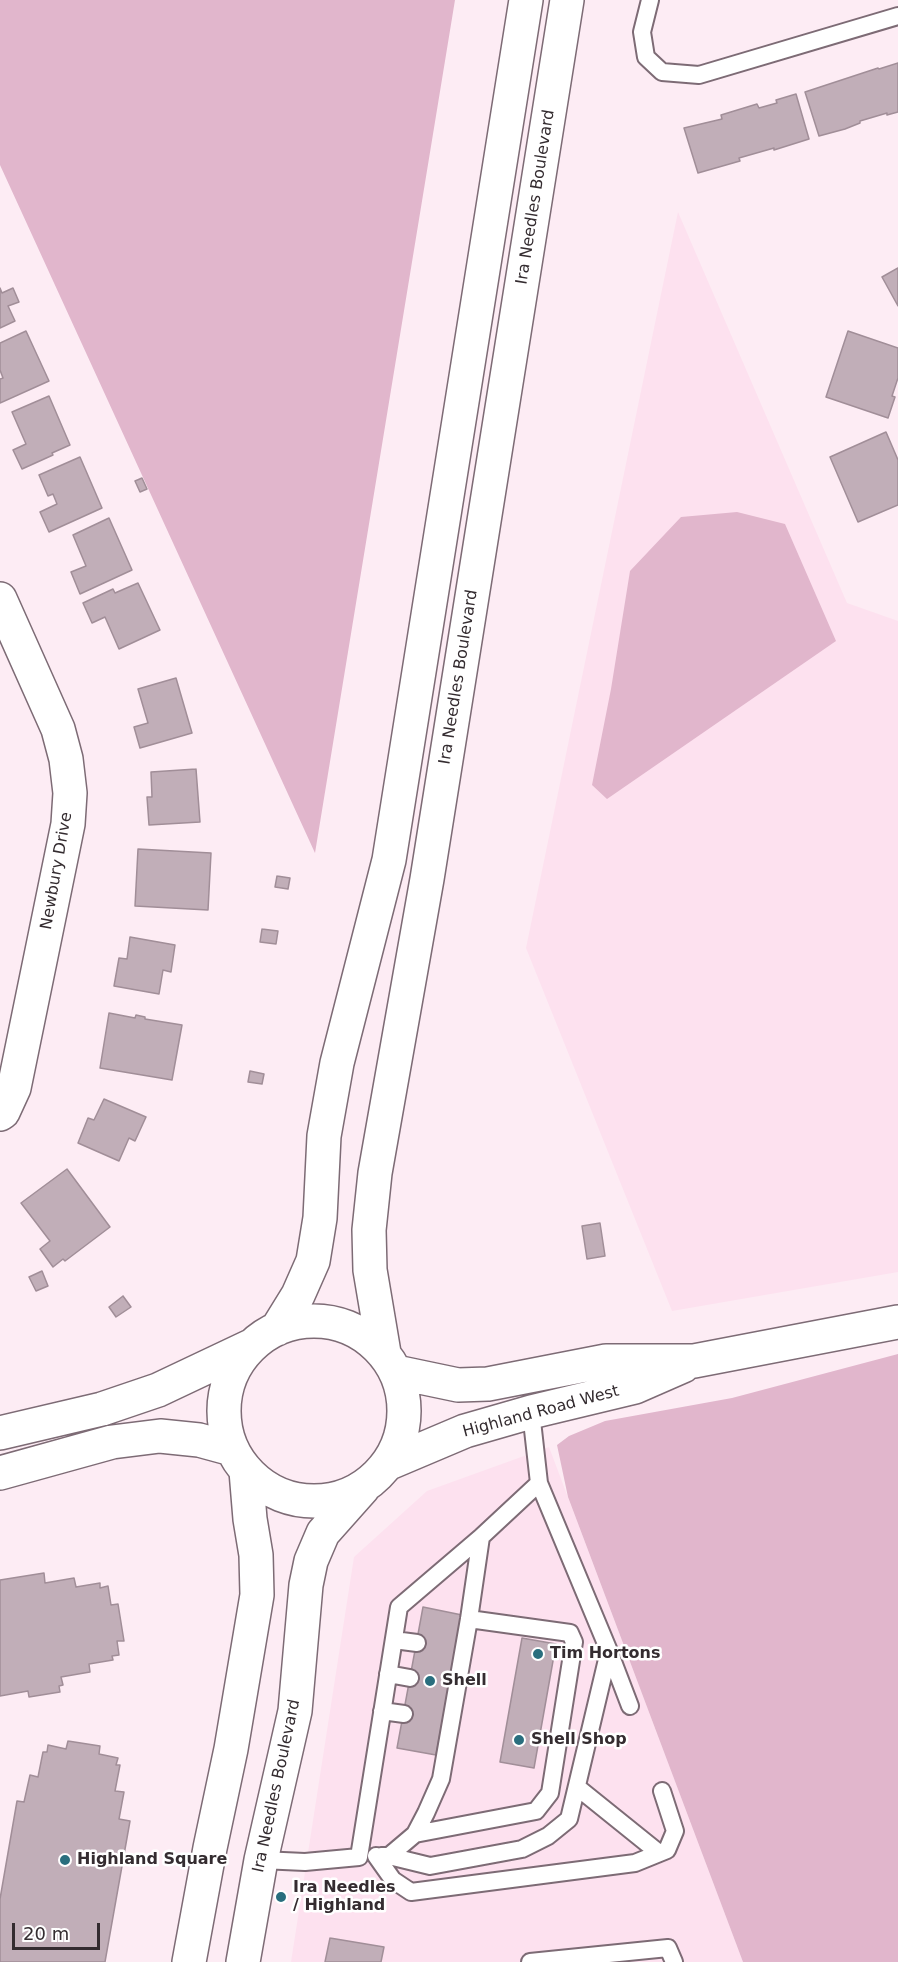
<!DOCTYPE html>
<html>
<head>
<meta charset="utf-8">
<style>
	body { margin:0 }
	#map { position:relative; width:898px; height:1962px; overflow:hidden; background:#fdecf4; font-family:"DejaVu Sans",sans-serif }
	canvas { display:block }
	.scale { position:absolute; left:12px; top:1923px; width:88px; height:27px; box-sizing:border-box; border:3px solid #342c30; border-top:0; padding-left:8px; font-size:18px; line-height:21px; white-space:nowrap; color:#342c30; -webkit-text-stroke:4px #fff; paint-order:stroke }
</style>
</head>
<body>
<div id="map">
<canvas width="898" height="1962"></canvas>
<div class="scale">20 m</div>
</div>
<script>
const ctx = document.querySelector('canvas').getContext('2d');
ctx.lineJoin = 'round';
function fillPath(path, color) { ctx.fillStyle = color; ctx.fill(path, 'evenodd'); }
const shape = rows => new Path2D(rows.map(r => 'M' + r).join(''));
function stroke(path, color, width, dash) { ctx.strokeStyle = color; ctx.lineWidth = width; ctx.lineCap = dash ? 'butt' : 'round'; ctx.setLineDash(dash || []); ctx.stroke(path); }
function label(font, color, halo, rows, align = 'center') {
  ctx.font = font + ' "DejaVu Sans",sans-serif'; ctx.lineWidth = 5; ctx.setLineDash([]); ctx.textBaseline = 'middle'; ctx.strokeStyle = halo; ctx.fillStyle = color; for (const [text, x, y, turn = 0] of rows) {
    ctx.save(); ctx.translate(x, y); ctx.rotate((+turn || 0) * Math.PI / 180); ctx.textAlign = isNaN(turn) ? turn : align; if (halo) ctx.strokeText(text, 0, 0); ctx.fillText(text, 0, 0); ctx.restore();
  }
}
fillPath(shape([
	[678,212,847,603,898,621,898,1272,672,1311,526,948],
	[549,1447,743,1962,291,1962,354,1557,427,1491]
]), '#fde1ef');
fillPath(shape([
	[0,0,455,0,315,853,0,165],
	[737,512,785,524,836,641,607,799,592,785,611,689,630,571,681,517],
	[898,1354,898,1962,743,1962,568,1497,557,1445,569,1436,605,1421,732,1398]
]), '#e1b6cc');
const building = shape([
	[898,63,898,112,887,115,887,113,860,121,860,123,845,129,819,136,805,92,878,68,879,69,898,63],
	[796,94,809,139,774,150,774,148,739,158,740,161,698,173,684,128,722,119,721,115,757,104,759,108,777,103,776,100,796,94],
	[898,268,898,306,882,277,898,268],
	[0,288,2,293,13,288,19,302,8,306,15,321,0,328,0,288],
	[26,331,49,381,0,403,0,379,3,378,0,370,0,343,26,331],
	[848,331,898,348,898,378,892,396,895,397,888,418,826,397,848,331],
	[49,396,70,445,52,453,53,455,22,469,13,450,26,444,12,412,49,396],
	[886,432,898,460,898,505,858,522,830,457,886,432],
	[80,457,102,508,49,532,40,512,57,504,53,494,48,496,39,475,80,457],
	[142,478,147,489,140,492,135,481,142,478],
	[109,518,132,570,80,594,71,572,86,566,73,535,109,518],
	[138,583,160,630,119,649,105,617,92,623,83,603,113,589,115,593,138,583],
	[176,678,192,733,140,748,134,727,148,723,138,689,176,678],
	[196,769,200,822,149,825,147,797,152,797,151,772,196,769],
	[138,849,211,853,208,910,135,906,138,849],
	[277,876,290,878,288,889,275,887,277,876],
	[262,929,278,931,276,944,260,942,262,929],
	[130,937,175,945,171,972,163,970,159,994,114,986,119,958,127,959,130,937],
	[109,1013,135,1018,136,1015,145,1017,145,1019,182,1025,172,1080,100,1068,109,1013],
	[250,1071,264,1074,262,1084,248,1082,250,1071],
	[104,1099,146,1117,135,1141,129,1138,119,1161,78,1143,88,1118,94,1120,104,1099],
	[67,1169,110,1227,65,1261,63,1259,53,1267,40,1249,50,1241,21,1203,67,1169],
	[600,1223,605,1256,587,1259,582,1226,600,1223],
	[42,1271,48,1286,36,1291,29,1277,42,1271],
	[123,1296,131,1307,116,1317,109,1307,123,1296],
	[44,1573,45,1583,74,1578,76,1587,100,1583,100,1588,108,1586,111,1605,118,1604,124,1641,117,1641,119,1655,112,1656,113,1660,89,1664,90,1672,61,1677,63,1685,59,1686,60,1692,29,1697,28,1691,0,1696,0,1580,44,1573],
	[423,1607,462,1615,436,1755,397,1748,423,1607],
	[522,1638,556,1644,534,1768,500,1762,522,1638],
	[68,1741,100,1746,99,1754,118,1758,116,1765,120,1765,115,1791,124,1792,119,1819,130,1821,105,1962,0,1962,0,1899,17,1801,24,1802,30,1775,38,1777,43,1752,47,1752,48,1745,66,1749,68,1741],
	[330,1938,384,1947,381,1962,325,1962,330,1938]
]);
fillPath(building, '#c1aeb8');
stroke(building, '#a18e98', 1.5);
const service = shape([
	[650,0,642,32,646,57,662,72,699,75,898,16],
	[394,1640,417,1643],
	[609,1651,630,1706],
	[388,1674,410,1678],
	[382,1711,404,1714],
	[577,1787,659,1853],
	[415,1834,536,1811,550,1793,574,1642,570,1633,469,1619],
	[376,1856,393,1880,411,1892,635,1863,667,1850,675,1831,662,1791],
	[381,1856,389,1856,415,1834,426,1813,441,1779,469,1619,481,1537],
	[389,1856,430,1866,522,1849,548,1836,569,1819,609,1651,539,1483],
	[261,1860,305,1862,359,1857,399,1607,481,1537,539,1483,531,1412],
	[530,1962,668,1948,674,1962]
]);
const minor = shape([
	[0,599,58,729,66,759,70,793,68,824,14,1088,3,1112,0,1114]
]);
const secondary = shape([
	'224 1411a90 90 0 1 1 180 0a90 90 0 1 1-180 0Z',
	[277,1329,298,1295,313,1261,320,1218,324,1136,337,1063,389,860,526,0],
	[384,1353,370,1270,369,1230,375,1173,427,879,567,0],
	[396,1372,458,1385,488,1384,606,1361,694,1361,898,1322],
	[0,1433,102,1409,158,1390,251,1346],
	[387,1464,465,1431,531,1412,635,1387,683,1366],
	[0,1473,112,1442,160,1436,199,1440,232,1449],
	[189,1962,210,1848,231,1749,257,1595,256,1555,250,1519,246,1471],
	[243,1962,261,1860,295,1711,306,1585,311,1561,323,1533,363,1488]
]);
stroke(service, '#7d6b75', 20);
stroke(minor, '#7d6b75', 36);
stroke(secondary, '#7d6b75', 36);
stroke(service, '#fff', 16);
stroke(minor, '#fff', 33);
stroke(secondary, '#fff', 33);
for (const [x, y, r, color] of [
	[538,1654,6,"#296e7e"],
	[430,1681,6,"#296e7e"],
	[519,1740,6,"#296e7e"],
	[65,1860,6,"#296e7e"],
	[281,1897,6,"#296e7e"]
]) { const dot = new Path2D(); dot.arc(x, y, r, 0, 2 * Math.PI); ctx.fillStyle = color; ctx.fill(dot); stroke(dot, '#fff', 2); }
label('16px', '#342c30', '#fff', [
	["Ira Needles Boulevard",536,197,-81],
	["Ira Needles Boulevard",459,677,-81],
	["Newbury Drive",57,871,-80],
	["Highland Road West",541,1412,-15],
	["Ira Needles Boulevard",277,1786,-78]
]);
label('bold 16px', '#342c30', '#fff', [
	["Tim Hortons",550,1654],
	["Shell",442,1681],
	["Shell Shop",531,1740],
	["Highland Square",77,1860],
	["Ira Needles",293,1888],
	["/ Highland",293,1906]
], 'left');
</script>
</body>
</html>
